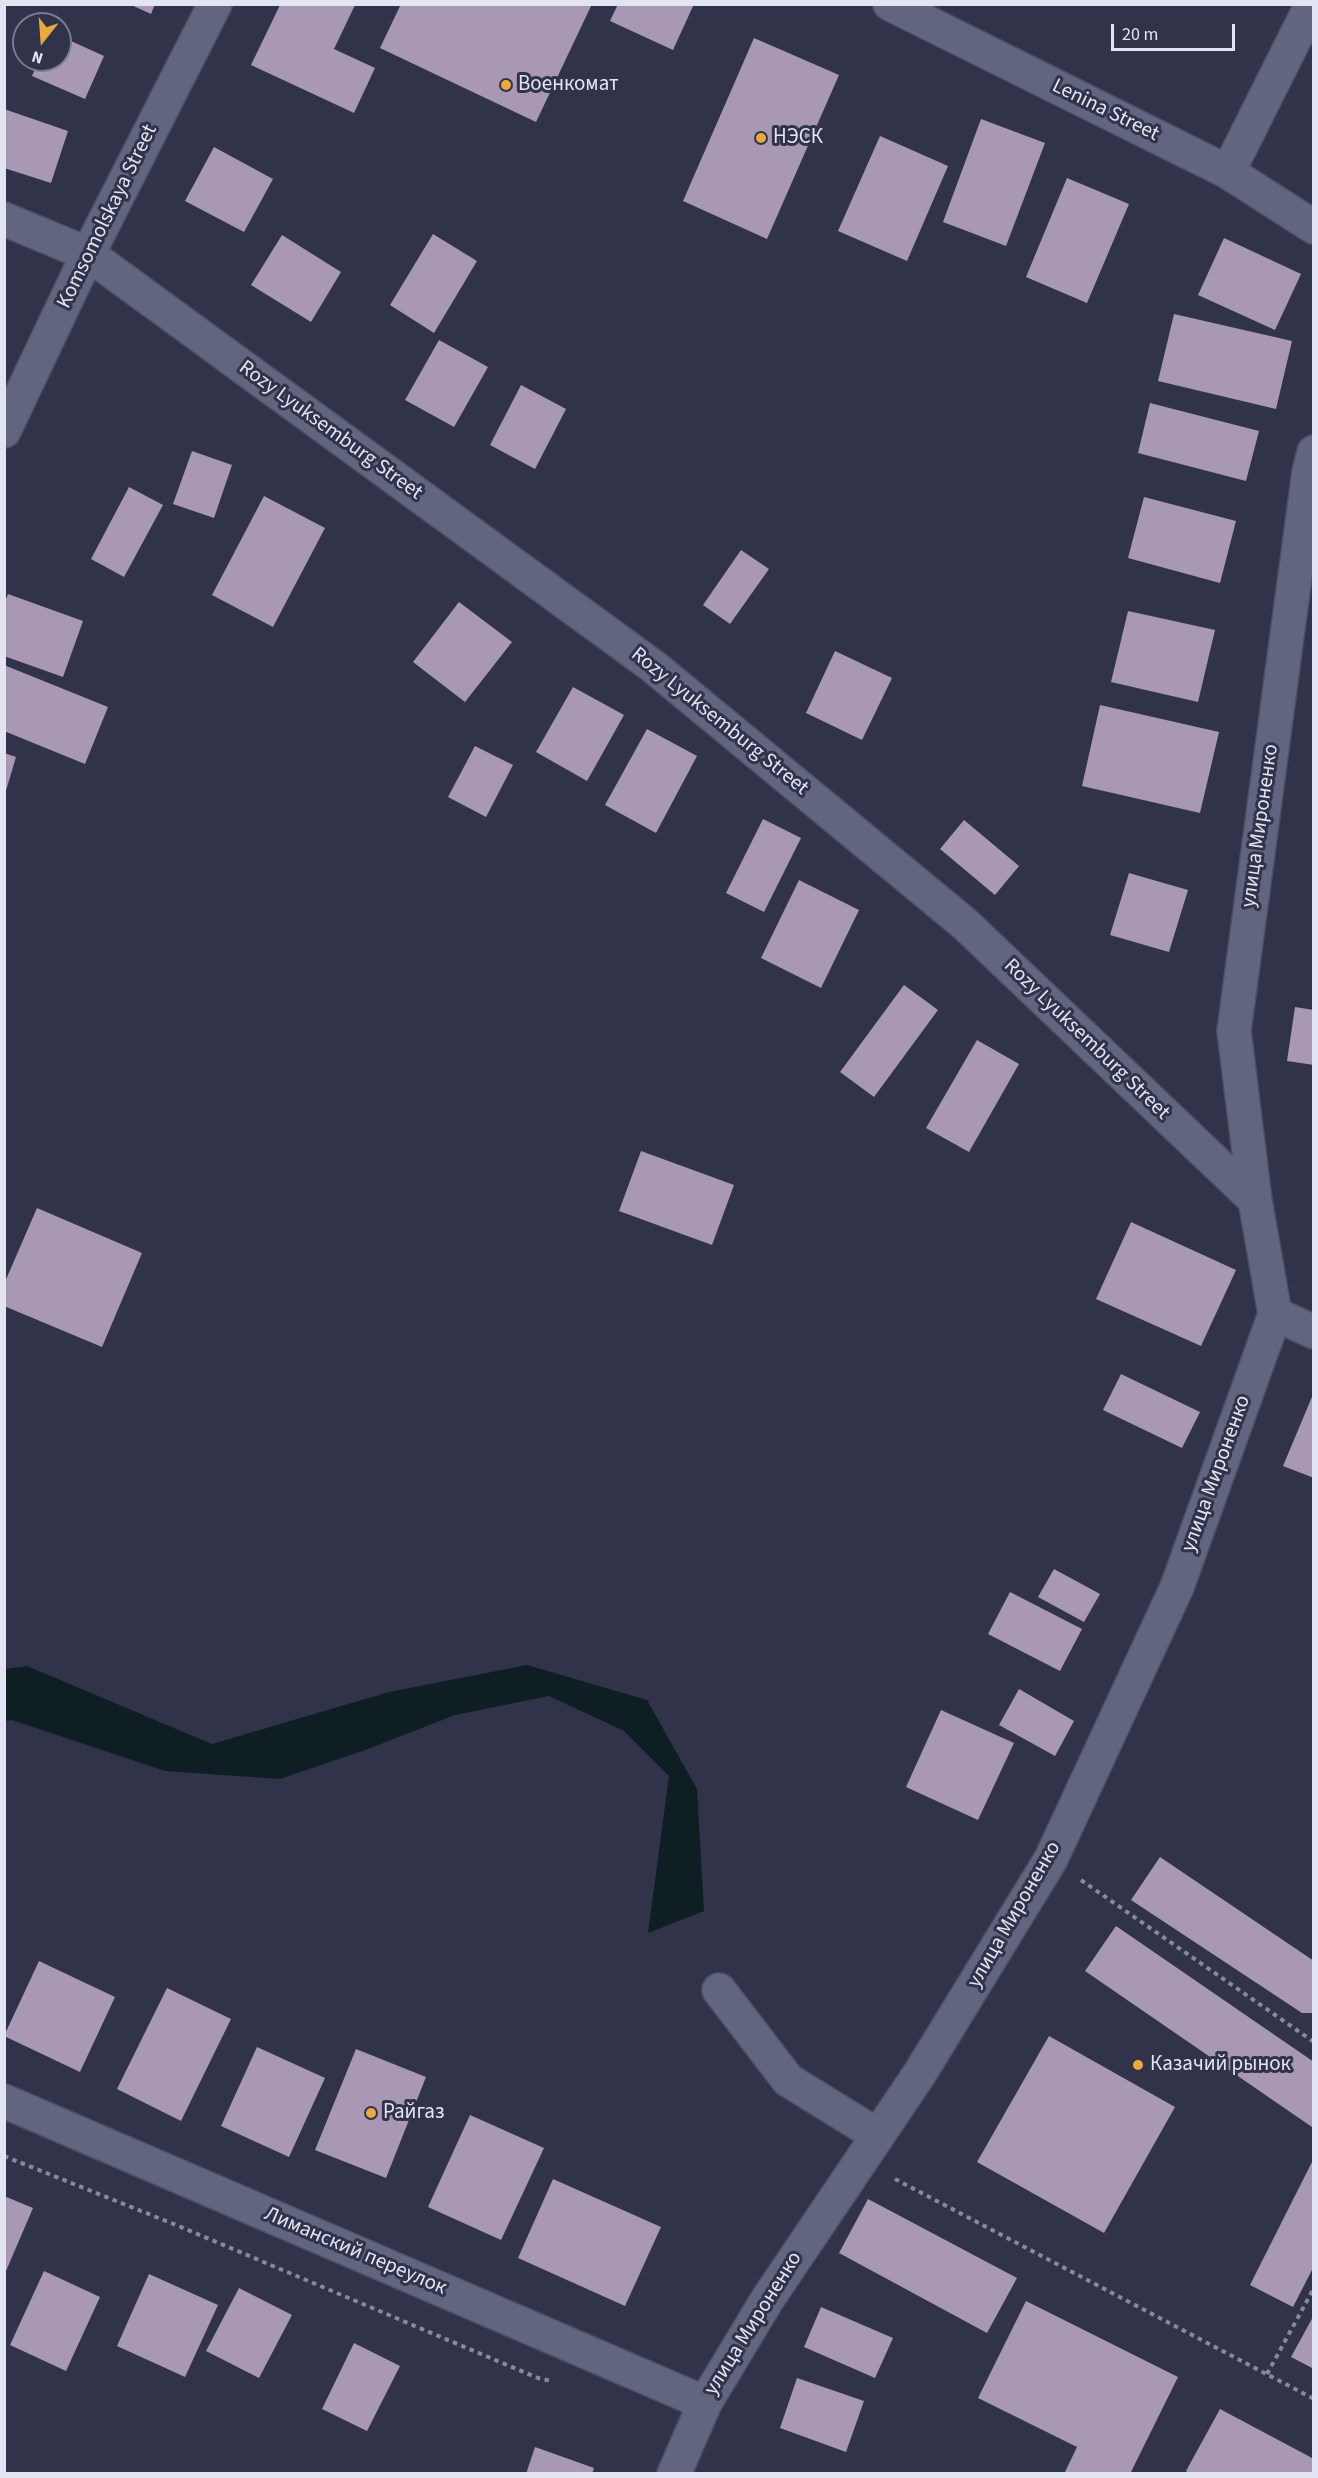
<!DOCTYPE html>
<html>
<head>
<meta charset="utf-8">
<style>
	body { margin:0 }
	#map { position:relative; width:1318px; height:2478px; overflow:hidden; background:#31334b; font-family:"Source Sans 3",sans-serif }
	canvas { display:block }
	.frame { position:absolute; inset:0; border:6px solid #e2e4f3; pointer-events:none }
	.north { position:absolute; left:12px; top:12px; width:60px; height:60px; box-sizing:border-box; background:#31334b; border:2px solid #787a8e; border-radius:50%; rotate:197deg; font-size:16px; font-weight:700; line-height:24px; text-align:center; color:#e2e4f3 }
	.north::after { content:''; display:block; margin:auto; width:21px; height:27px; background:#eaaa39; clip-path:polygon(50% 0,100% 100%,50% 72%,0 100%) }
	.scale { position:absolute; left:1111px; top:24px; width:124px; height:27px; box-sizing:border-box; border:3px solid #e2e4f3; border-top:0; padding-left:8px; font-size:18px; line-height:21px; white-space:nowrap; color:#e2e4f3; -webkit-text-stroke:4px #31334b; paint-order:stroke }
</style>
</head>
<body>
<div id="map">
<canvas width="1318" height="2478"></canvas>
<div class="frame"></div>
<div class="north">N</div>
<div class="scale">20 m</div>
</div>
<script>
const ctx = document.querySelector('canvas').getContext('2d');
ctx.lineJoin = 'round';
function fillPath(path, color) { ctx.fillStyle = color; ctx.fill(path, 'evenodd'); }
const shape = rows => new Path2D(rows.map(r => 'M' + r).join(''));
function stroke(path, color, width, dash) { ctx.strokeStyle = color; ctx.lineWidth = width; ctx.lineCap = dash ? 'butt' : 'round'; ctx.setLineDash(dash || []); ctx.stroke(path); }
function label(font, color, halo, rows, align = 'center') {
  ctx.font = font + ' "Source Sans 3",sans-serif'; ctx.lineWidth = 6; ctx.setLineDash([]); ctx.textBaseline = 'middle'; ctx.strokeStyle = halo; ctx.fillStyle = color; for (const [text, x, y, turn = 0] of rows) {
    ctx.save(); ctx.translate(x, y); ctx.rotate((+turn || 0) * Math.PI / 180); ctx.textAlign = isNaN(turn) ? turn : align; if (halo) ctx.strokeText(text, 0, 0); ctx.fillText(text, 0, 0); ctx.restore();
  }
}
fillPath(shape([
	[527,1665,647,1700,697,1789,704,1911,648,1933,669,1776,624,1731,549,1696,455,1715,368,1749,280,1779,165,1771,12,1720,5,1721,5,1669,27,1666,212,1744,389,1692]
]), '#0f1e23');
fillPath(shape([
	[129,4,155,4,151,14],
	[401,4,592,4,536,122,380,48],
	[618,4,694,4,673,50,610,21],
	[280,5,355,5,334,49,375,68,354,113,251,65],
	[60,36,104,56,85,99,32,76,39,60,60,60],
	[754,38,839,75,767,239,683,201],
	[4,109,68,131,51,183,4,168],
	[981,119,1045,143,1006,246,943,222],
	[880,136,948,166,907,261,838,231],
	[214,147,273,179,244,232,185,201],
	[1067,178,1129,204,1087,303,1026,277],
	[433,234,477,261,434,333,390,305],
	[282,235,341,272,311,322,251,285],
	[1224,238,1301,274,1275,330,1198,295],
	[1174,314,1292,341,1276,409,1158,381],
	[439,340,488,367,454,427,405,400],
	[521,385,566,409,535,469,490,445],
	[1150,403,1259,431,1246,481,1138,453],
	[192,451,232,465,214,518,173,504],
	[129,487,163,505,124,577,91,559],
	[264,496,325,528,273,627,212,595],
	[1144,497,1236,521,1220,583,1128,558],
	[741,550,769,569,730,624,703,605],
	[8,594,83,621,63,677,4,656,4,604],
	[459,602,512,642,465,702,413,662],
	[1128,611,1215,630,1198,702,1111,682],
	[835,651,892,678,862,740,806,713],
	[4,665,108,707,85,764,4,731],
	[573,687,624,715,587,781,536,752],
	[1100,705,1219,732,1200,813,1082,786],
	[647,729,697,756,656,833,605,805],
	[475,746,513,765,486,817,448,797],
	[4,753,16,757,5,794,4,794],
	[763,819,801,838,764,912,726,893],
	[964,820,1019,866,995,895,940,849],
	[1129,873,1188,890,1169,952,1110,935],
	[799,880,859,910,821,988,761,958],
	[904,985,938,1010,874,1097,840,1072],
	[1295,1007,1314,1010,1314,1065,1287,1061],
	[977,1040,1019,1064,969,1152,926,1128],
	[641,1151,734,1185,712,1245,619,1211],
	[37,1208,142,1253,102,1347,4,1306,4,1284],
	[1131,1222,1236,1270,1201,1346,1096,1299],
	[1121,1374,1200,1412,1182,1448,1103,1410],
	[1314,1392,1314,1478,1283,1466],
	[1054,1569,1100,1594,1084,1622,1038,1597],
	[1010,1592,1082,1629,1060,1671,988,1634],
	[1019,1689,1074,1721,1055,1756,999,1725],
	[941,1710,1014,1743,978,1820,906,1787],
	[1160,1857,1314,1961,1314,2013,1302,2013,1131,1900],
	[1116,1926,1314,2062,1312,2127,1085,1971],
	[39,1961,115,1997,80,2072,4,2036],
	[167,1988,231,2019,181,2121,117,2089],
	[1049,2036,1175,2107,1104,2233,977,2162],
	[257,2047,325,2078,289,2157,221,2126],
	[356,2049,426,2077,386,2178,315,2150],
	[470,2115,544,2148,501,2240,428,2207],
	[1314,2158,1314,2266,1293,2307,1250,2285],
	[553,2179,661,2227,625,2306,518,2258],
	[4,2196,33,2208,6,2271,4,2271],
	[868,2199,1017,2278,987,2333,839,2253],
	[44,2271,100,2297,66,2371,10,2345],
	[149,2274,218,2305,185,2377,117,2346],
	[239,2288,292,2315,259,2378,206,2351],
	[1026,2301,1178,2377,1130,2474,1064,2474,1077,2447,978,2398],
	[821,2307,893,2338,875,2378,804,2347],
	[1314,2315,1314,2369,1291,2357],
	[354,2343,400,2366,367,2431,322,2409],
	[797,2378,864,2401,846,2452,780,2428],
	[1220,2409,1314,2459,1314,2474,1190,2474,1186,2471],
	[535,2447,594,2468,592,2474,526,2474]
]), '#a898b3');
const minor = shape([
	[890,4,1228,172,1314,227],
	[1228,172,1312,4],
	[4,219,88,254,654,667,965,924,1255,1200],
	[4,431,88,254,215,4],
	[1275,1314,1314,1332],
	[719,1990,788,2080,877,2135],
	[4,2101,705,2403],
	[674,2474,705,2403,767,2300,920,2073,1051,1859,1177,1587,1275,1314,1255,1200,1234,1031,1309,472,1314,452]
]);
stroke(minor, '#4d4f63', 36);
stroke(shape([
	[1081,1880,1314,2042],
	[4,2156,176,2225,538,2378,551,2381],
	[895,2179,1314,2399],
	[1267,2374,1314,2288]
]), '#87899c', 4, [4.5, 4.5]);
stroke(minor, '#626580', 33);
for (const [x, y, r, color] of [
	[506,85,6,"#eaaa39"],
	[761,138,6,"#eaaa39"],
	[1138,2065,6,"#eaaa39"],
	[371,2113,6,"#eaaa39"]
]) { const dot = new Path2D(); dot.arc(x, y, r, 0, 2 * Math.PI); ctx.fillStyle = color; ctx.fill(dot); stroke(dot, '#31334b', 2); }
label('21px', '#e2e4f3', '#31334b', [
	["Военкомат",518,85],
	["НЭСК",773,138],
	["Казачий рынок",1150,2065],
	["Райгаз",383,2113]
], 'left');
label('21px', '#e2e4f3', '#31334b', [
	["Lenina Street",1105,111,26],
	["Komsomolskaya Street",108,217,-64],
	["Rozy Lyuksemburg Street",330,431,36],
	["Rozy Lyuksemburg Street",719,722,39],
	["улица Мироненко",1261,826,-82],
	["Rozy Lyuksemburg Street",1086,1040,44],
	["улица Мироненко",1217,1474,-70],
	["улица Мироненко",1015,1915,-60],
	["Лиманский переулок",355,2252,23],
	["улица Мироненко",754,2324,-58]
]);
</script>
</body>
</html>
